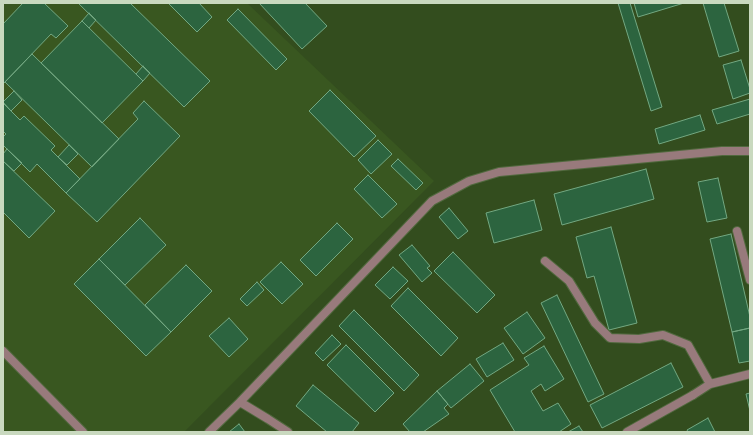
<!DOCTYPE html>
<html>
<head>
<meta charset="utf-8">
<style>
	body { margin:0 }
	#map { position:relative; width:753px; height:435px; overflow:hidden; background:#334d1e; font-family:Signika,sans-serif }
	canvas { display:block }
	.frame { position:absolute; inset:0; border:4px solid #c9d9bf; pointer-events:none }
</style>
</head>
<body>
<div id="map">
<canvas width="753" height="435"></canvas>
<div class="frame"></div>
</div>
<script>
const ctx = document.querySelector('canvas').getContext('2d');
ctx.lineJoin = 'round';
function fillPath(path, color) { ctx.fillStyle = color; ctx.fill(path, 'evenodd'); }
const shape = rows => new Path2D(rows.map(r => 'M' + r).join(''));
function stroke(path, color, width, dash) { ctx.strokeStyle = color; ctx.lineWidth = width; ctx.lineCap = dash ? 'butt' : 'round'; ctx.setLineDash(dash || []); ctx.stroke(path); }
fillPath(shape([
	[3,3,247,3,434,181,184,432,3,432]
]), '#395720');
const building = shape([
	[23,3,44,3,68,26,56,38,51,34,3,84,3,24,23,3],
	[78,3,130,3,210,81,184,107,78,3],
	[168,3,199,3,212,17,197,32,168,3],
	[259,3,305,3,327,26,302,49,259,3],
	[618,3,630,3,662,107,651,111,618,3],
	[634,3,684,3,638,17,634,3],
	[703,3,724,3,739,51,719,57,703,3],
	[238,9,287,59,276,70,227,20,238,9],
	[89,13,96,20,89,28,82,21,89,13],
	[82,21,143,81,102,123,41,63,82,21],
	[32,54,119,139,92,167,5,82,32,54],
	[741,60,750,89,750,93,733,99,723,65,741,60],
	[143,66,150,73,143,81,136,74,143,66],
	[330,90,376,136,354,157,309,111,330,90],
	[14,91,22,100,11,111,3,102,14,91],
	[750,99,750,114,717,124,712,110,750,99],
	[144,101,180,136,97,222,66,193,138,119,133,113,144,101],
	[3,103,20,120,24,116,55,146,51,150,80,179,66,193,37,164,30,172,3,145,3,137,6,134,3,131,3,103],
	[700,115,705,130,659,144,655,129,700,115],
	[378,140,392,154,371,174,358,160,378,140],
	[69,145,78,154,67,165,58,157,69,145],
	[7,149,22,163,14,171,3,161,3,154,7,149],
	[398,159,423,183,416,190,391,166,398,159],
	[3,161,55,211,29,238,3,212,3,161],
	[646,169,654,199,562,225,554,194,646,169],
	[368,175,397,204,382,218,354,189,368,175],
	[718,178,727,218,707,222,698,182,718,178],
	[534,200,542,230,494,243,486,213,534,200],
	[449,208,468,231,458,239,439,217,449,208],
	[140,218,166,245,125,285,99,259,140,218],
	[337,223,353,239,316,276,300,260,337,223],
	[611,227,637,323,609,330,594,276,587,278,576,237,611,227],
	[731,234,750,317,750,328,732,332,710,239,731,234],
	[412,245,430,266,427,268,432,273,422,282,399,255,412,245],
	[453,252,495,295,477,313,434,271,453,252],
	[99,259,171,332,146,356,74,284,99,259],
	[281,262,303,284,282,304,260,282,281,262],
	[186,265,212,291,171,332,145,305,186,265],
	[393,267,408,281,390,299,375,285,393,267],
	[257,282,264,290,247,306,240,299,257,282],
	[408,288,458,338,441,356,391,306,408,288],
	[557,295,604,394,588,402,541,303,557,295],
	[354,310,419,375,404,391,339,326,354,310],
	[527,312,545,338,523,354,504,328,527,312],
	[229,318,248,339,229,357,209,336,229,318],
	[750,328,750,361,739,363,732,332,750,328],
	[332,335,341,344,323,361,315,353,332,335],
	[503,343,514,360,487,377,476,359,503,343],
	[346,345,394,393,375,412,327,365,346,345],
	[544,346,564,379,545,391,541,384,531,391,543,411,558,403,571,424,559,432,515,432,490,390,529,365,524,358,544,346],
	[671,363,683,387,602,428,590,405,671,363],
	[470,364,484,381,451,408,437,391,470,364],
	[313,385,359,423,352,432,327,432,296,406,313,385],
	[437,391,448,404,444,408,449,414,423,432,410,432,403,424,437,391],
	[750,393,750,411,746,394,750,393],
	[708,418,715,432,688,432,687,430,708,418],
	[239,424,245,432,229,432,239,424],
	[579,426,583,432,568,432,579,426]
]);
fillPath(building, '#2c643f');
stroke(building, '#73a882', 1);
const lane = shape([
	[737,231,750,280],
	[545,261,569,281,595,323,610,338,639,339,663,335,688,345,710,384,693,395],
	[3,351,83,432],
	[710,384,750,374]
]);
const street = shape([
	[240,402,268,419,288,432],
	[209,432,240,402,432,201,469,181,499,172,722,151,750,151],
	[627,432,693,395]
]);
stroke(lane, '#51693e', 10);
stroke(street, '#51693e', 10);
stroke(lane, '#987a7c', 8);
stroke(street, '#987a7c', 8);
</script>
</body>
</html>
